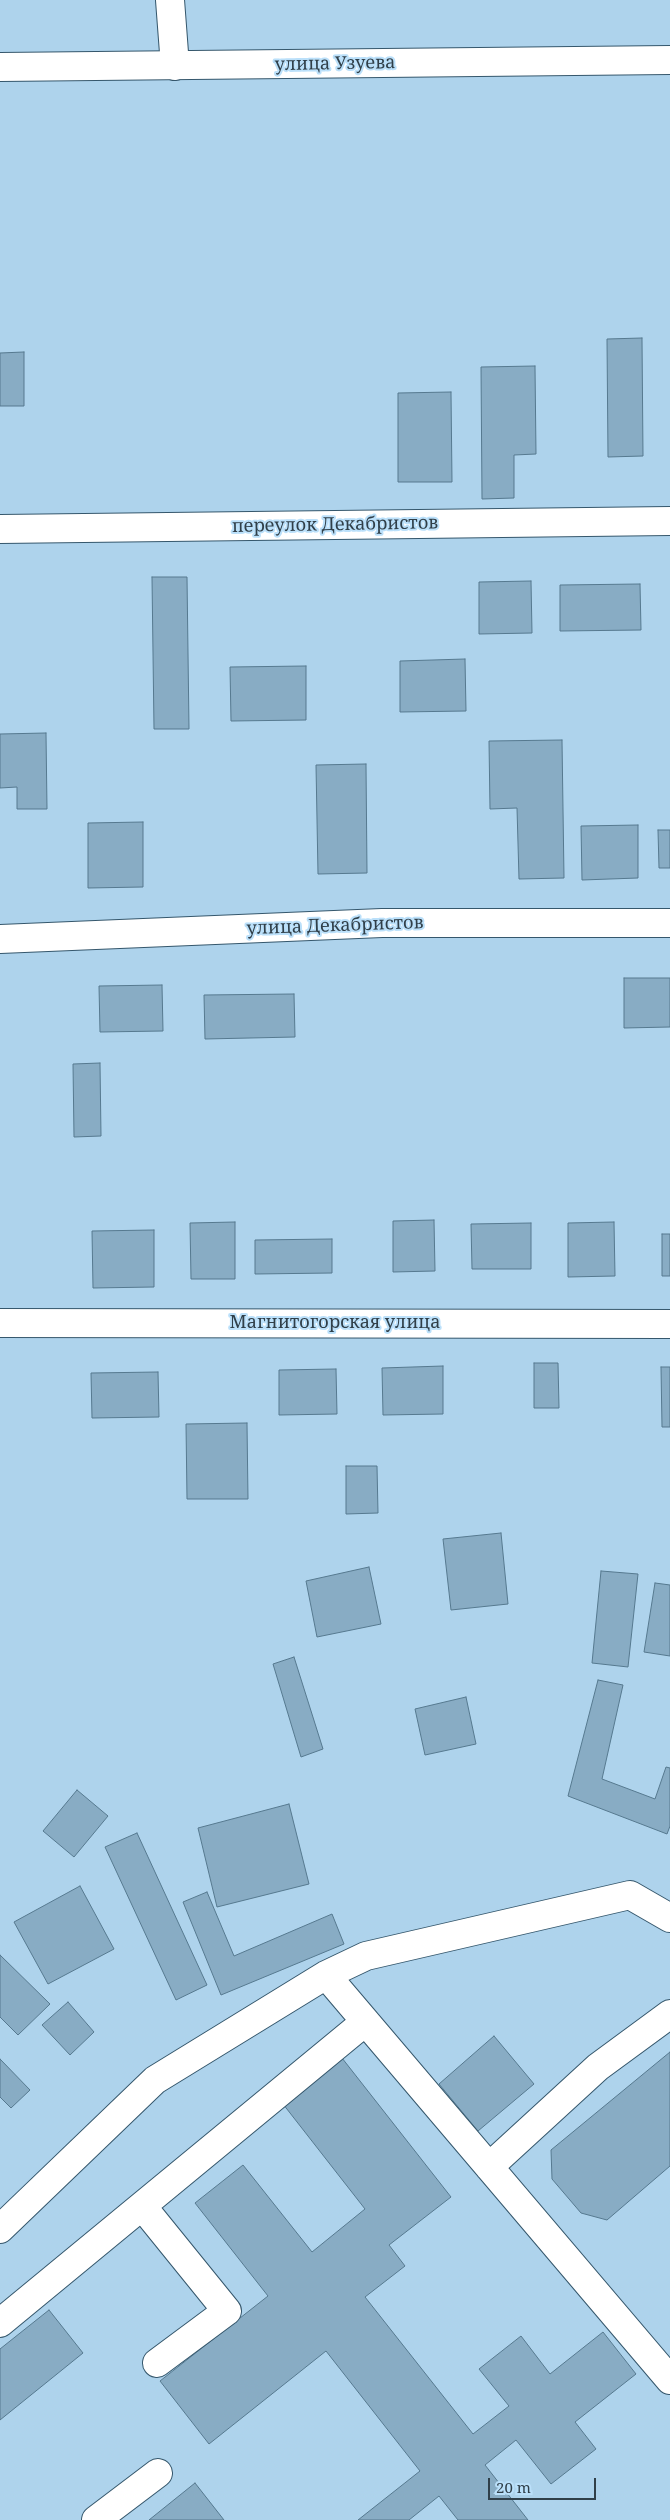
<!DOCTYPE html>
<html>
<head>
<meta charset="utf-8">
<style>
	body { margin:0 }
	#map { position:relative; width:670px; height:2520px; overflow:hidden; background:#aed3ec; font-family:"Noto Serif",serif }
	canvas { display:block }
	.scale { position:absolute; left:488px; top:2478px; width:108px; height:22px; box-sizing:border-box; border:2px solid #303f49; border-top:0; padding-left:6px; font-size:15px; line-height:18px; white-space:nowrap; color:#303f49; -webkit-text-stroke:4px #bbe0fa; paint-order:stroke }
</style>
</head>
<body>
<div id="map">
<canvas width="670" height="2520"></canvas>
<div class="scale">20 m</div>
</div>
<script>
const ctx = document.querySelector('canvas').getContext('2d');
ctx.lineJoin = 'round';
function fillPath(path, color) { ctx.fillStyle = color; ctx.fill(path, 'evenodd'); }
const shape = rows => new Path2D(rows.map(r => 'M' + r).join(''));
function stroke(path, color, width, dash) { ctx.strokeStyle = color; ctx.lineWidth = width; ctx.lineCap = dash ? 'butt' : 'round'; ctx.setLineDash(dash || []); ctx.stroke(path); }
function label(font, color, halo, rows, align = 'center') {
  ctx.font = font + ' "Noto Serif",serif'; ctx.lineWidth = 4; ctx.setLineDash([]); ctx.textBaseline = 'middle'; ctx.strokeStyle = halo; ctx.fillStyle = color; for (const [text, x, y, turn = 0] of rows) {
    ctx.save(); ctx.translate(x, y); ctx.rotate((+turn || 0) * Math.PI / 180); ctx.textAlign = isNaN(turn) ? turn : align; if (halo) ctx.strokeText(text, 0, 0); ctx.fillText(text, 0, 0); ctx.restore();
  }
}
const building = shape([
	[642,338,643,456,608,457,607,339,642,338],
	[24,352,24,406,0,406,0,353,24,352],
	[535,366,536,454,514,455,514,498,482,499,481,367,535,366],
	[451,392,452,482,398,482,398,393,451,392],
	[152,577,187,577,189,729,154,729,152,577],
	[531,581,532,633,479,634,479,582,531,581],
	[640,584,641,630,560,631,560,585,640,584],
	[465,659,466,711,400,712,400,661,465,659],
	[306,666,306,720,231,721,230,667,306,666],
	[46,733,47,809,17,809,17,787,0,788,0,734,46,733],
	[562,740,564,878,519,879,517,808,490,809,489,741,562,740],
	[366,764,367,873,318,874,316,765,366,764],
	[143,822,143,887,88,888,88,823,143,822],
	[638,825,638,878,582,880,581,826,638,825],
	[658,830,670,830,670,868,659,868,658,830],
	[624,978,670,978,670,1027,624,1028,624,978],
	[162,985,163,1031,100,1032,99,986,162,985],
	[294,994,295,1037,205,1039,204,995,294,994],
	[100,1063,101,1136,74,1137,73,1064,100,1063],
	[434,1220,435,1271,393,1272,393,1221,434,1220],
	[235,1222,235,1279,191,1279,190,1223,235,1222],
	[614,1222,615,1276,568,1277,568,1223,614,1222],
	[531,1223,531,1269,472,1269,471,1224,531,1223],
	[154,1230,154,1287,93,1288,92,1231,154,1230],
	[662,1234,670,1234,670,1276,662,1276,662,1234],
	[332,1239,332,1273,255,1274,255,1240,332,1239],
	[534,1363,558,1363,559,1408,534,1408,534,1363],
	[443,1366,443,1414,383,1415,382,1368,443,1366],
	[661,1367,670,1367,670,1427,662,1427,661,1367],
	[336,1369,337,1414,279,1415,279,1370,336,1369],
	[158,1372,159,1417,92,1418,91,1373,158,1372],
	[247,1423,248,1499,187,1499,186,1424,247,1423],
	[346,1466,377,1466,378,1513,346,1514,346,1466],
	[501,1533,508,1604,451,1610,443,1539,501,1533],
	[369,1567,381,1624,317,1637,306,1581,369,1567],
	[601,1571,638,1574,628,1667,592,1663,601,1571],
	[655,1583,670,1585,670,1656,644,1652,655,1583],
	[294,1657,323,1749,301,1757,273,1664,294,1657],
	[598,1680,623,1685,602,1779,655,1799,666,1767,670,1768,670,1826,667,1834,568,1796,598,1680],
	[466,1697,476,1744,425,1755,415,1709,466,1697],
	[77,1790,108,1816,74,1857,43,1831,77,1790],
	[289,1804,309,1884,217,1907,198,1828,289,1804],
	[137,1833,207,1985,176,2000,105,1847,137,1833],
	[80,1886,114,1949,48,1984,14,1922,80,1886],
	[207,1892,234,1956,332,1914,344,1944,221,1995,183,1902,207,1892],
	[0,1955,50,2004,18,2035,0,2017,0,1955],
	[68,2002,94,2032,70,2055,42,2025,68,2002],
	[494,2036,534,2084,478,2131,439,2084,494,2036],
	[670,2052,670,2166,607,2220,581,2213,552,2179,551,2150,670,2052],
	[342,2058,451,2197,389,2245,405,2266,365,2297,473,2434,509,2406,479,2369,521,2336,550,2374,603,2332,636,2374,575,2422,596,2449,551,2484,516,2440,485,2465,528,2520,458,2520,439,2496,409,2520,358,2520,420,2471,326,2351,209,2444,160,2381,268,2296,195,2203,243,2165,312,2252,365,2209,283,2104,342,2058],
	[0,2059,30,2090,11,2108,0,2097,0,2059],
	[49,2310,83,2353,0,2420,0,2349,49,2310],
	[195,2483,224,2520,149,2520,195,2483]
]);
fillPath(building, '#88acc4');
stroke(building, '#56798f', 1);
const minor = shape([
	[170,0,175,66],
	[0,529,670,521],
	[0,939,382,923,670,923],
	[0,1323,670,1324],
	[326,1975,670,2380],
	[489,2167,598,2067,670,2014],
	[142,2206,227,2311,157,2363],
	[0,2229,155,2080,326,1975,366,1956,630,1895,670,1918],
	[0,2323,365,2022],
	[96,2520,158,2473]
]);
const major = shape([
	[0,67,670,60]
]);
stroke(minor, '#35576c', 30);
stroke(major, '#35576c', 30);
stroke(minor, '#fff', 28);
stroke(major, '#fff', 28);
label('18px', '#303f49', '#bbe0fa', [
	["улица Узуева",335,64,-1],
	["переулок Декабристов",335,525,-1],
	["улица Декабристов",335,926,-2],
	["Магнитогорская улица",335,1323]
]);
</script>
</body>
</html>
